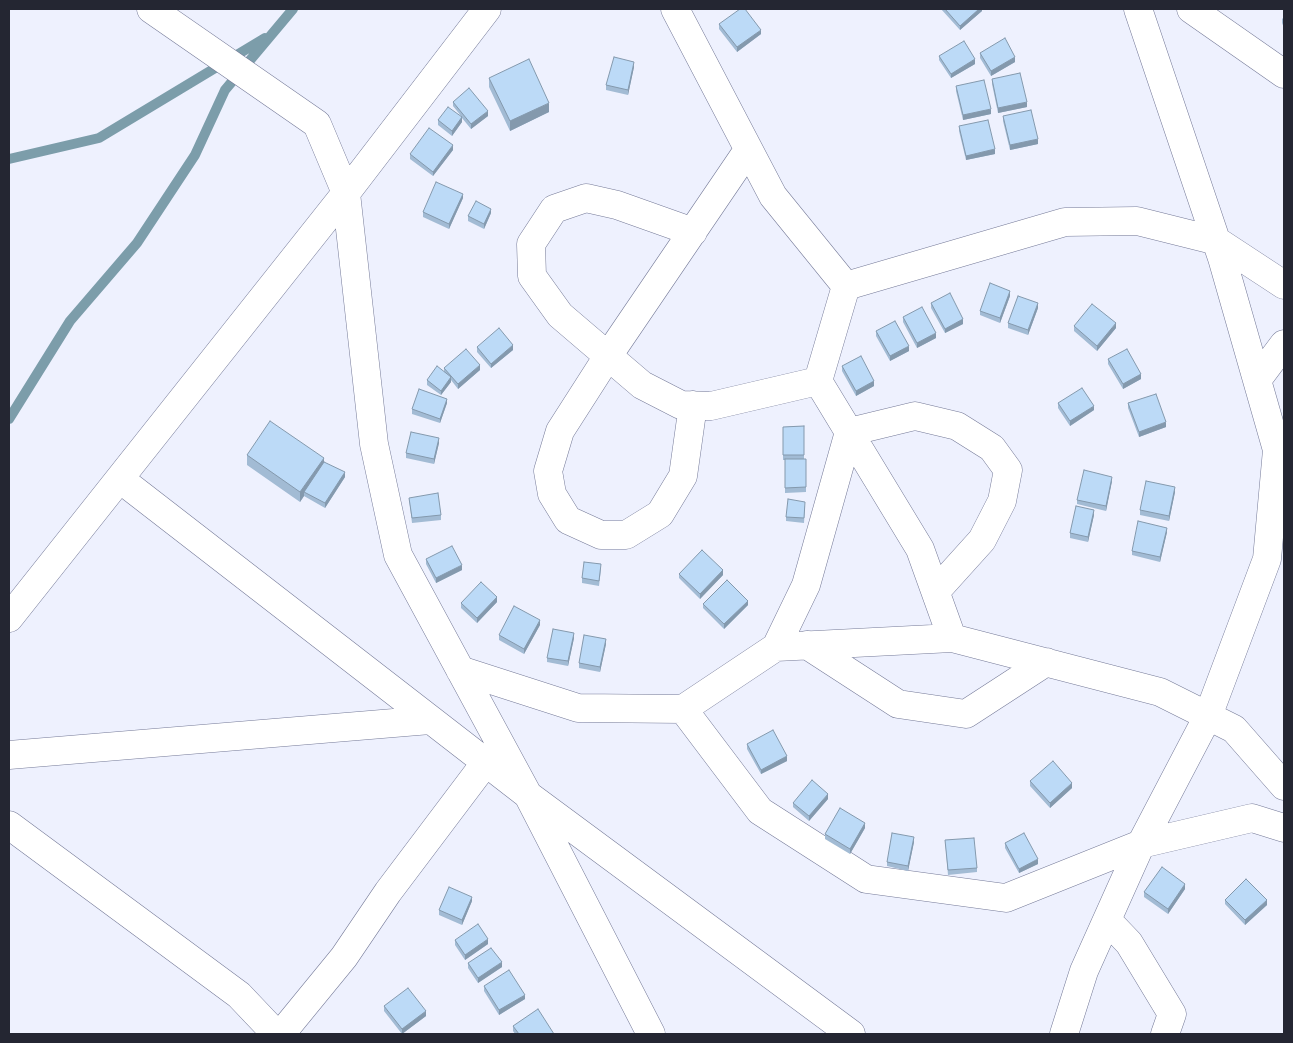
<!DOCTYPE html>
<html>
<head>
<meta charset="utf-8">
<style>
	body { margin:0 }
	#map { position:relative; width:1293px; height:1043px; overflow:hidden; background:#eef1fe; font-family:Arial,sans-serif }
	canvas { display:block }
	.frame { position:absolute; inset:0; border:10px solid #242632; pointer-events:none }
</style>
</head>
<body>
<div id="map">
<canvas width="1293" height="1043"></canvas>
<div class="frame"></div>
</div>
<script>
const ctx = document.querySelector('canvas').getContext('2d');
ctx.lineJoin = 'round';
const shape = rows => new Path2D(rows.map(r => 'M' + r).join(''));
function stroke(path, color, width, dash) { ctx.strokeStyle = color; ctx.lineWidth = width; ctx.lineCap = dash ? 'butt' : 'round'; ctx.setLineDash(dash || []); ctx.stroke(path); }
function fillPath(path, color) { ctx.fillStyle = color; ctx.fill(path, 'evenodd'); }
stroke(shape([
	[9,159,99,138,265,38],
	[9,419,70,321,137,243,195,155,225,90,293,9]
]), '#7c9daa', 10);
const minor = shape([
	[151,9,317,124,346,193,374,444,398,555,528,795,651,1034],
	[675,9,773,196,846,286],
	[1191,9,1284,74],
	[748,150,608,356,642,385,681,405,711,406,818,381,846,286],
	[693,232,617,205,586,198,554,209,531,244,532,276,560,315,608,356,560,431,548,471,552,494,568,520,601,535,626,535,660,514,683,476,693,405],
	[846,286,1065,222,1137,221,1217,241,1284,285],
	[1257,380,1284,344],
	[818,381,920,549,952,638],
	[120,479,528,795,851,1034],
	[9,618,346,193,487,9],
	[807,645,898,704,966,714,1046,662],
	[776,647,806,585,849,432,915,416,957,426,992,448,1008,470,1002,501,982,540,936,591],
	[460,670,578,708,683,709,776,647,952,638,1160,692,1234,729,1284,786],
	[683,709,760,811,866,879,1006,898,1141,844,1252,818,1284,828],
	[9,755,430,720],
	[9,825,239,995,276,1034],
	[1107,920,1129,943,1172,1014,1165,1034],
	[281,1034,344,957,388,892,486,762],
	[1064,1034,1084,971,1141,844,1208,716,1267,559,1277,450,1222,258,1138,9]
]);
stroke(minor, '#757a98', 29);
stroke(minor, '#fff', 28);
fillPath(shape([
	[941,9,982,9,982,11,960,30],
	[1284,17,1284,28,1282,23,1282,19],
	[719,24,761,34,737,52,719,29],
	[980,53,1015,62,991,76,980,58],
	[939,56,975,64,951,78,939,60],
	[634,67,628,95,606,90,606,85],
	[489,78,549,112,510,131,489,87],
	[992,79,1027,107,998,113,992,84],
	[956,86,991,114,963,120,956,91],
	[453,102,488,116,471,129,462,118,462,122,452,136,438,125,438,120,461,116,453,106],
	[1003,116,1038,144,1010,150,1003,121],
	[959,126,995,154,966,160,959,131],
	[453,150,433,176,410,159,410,154],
	[463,198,449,229,423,217,423,212],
	[491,213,484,229,468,221,468,216],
	[1010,296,1000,323,980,315,980,311],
	[931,303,963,324,945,333,931,308],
	[1038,308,1028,335,1008,328,1008,323],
	[903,317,936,338,917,348,903,322],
	[1074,326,1116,328,1097,351,1074,331],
	[876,331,909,351,890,361,876,336],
	[477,347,513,350,491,368,477,352],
	[1108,359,1141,379,1123,389,1108,364],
	[842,366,874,386,856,396,842,371],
	[444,368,480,370,458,389,451,380,451,382,441,395,427,385,427,380,444,372],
	[447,403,440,423,412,414,412,409],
	[1058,403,1094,410,1070,426,1058,408],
	[1128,403,1166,427,1139,437,1128,408],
	[804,426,804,459,806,459,806,492,785,493,785,460,783,460,783,427],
	[439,443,434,464,406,458,406,453],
	[247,455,324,462,345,477,325,508,304,496,300,502,247,465],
	[1112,481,1106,511,1077,504,1077,500],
	[1175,492,1169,521,1140,515,1140,510],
	[409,498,441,515,441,520,412,523],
	[805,506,804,523,786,521,786,517],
	[1094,515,1088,542,1070,538,1070,533],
	[1167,532,1160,562,1132,555,1132,551],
	[426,559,462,570,436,583,426,564],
	[601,569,599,586,582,583,582,578],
	[679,574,723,575,700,599,679,578],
	[497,602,477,623,461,608,461,603],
	[703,604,748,605,724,629,703,608],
	[540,625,524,654,499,640,499,635],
	[574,638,568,666,547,662,547,658],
	[606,644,600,672,579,668,579,663],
	[747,744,787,761,761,774,747,749],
	[1030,781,1072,788,1050,808,1030,786],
	[828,799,809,821,793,807,793,803],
	[865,828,850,854,825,839,825,834],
	[945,840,977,868,977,872,948,875],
	[914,842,908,871,887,866,887,862],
	[1005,843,1038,864,1019,873,1005,848],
	[1185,889,1168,914,1144,897,1144,892],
	[1225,900,1267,905,1245,925,1225,904],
	[472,901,462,925,439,915,439,910],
	[455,940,488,944,465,960,455,945],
	[468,963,502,967,478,983,468,968],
	[484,986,525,999,499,1015,484,991],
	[384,1006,426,1016,402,1034,384,1011],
	[513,1026,554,1034,515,1034,513,1031]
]), '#a2bbd4');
fillPath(shape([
	[979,9,982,9,982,11,960,30,960,26],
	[761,30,761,34,737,52,737,47],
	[1015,57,1015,62,991,76,991,71],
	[975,59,975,64,951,78,951,74],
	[634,62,634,67,628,95,628,90],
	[1027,102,1027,107,998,113,998,108],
	[549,103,549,112,510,131,510,121],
	[991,109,991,114,963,120,963,115],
	[488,111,488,116,471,129,471,124],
	[462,117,462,122,452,136,452,131],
	[1038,139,1038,144,1010,150,1010,145],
	[453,145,453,150,433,176,433,172],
	[995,149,995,154,966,160,966,156],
	[463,194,463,198,449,229,449,224],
	[491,209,491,213,484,229,484,224],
	[1010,291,1010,296,1000,323,1000,318],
	[1038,303,1038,308,1028,335,1028,330],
	[963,319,963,324,945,333,945,329],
	[1116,323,1116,328,1097,351,1097,346],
	[936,333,936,338,917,348,917,343],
	[513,345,513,350,491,368,491,364],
	[909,346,909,351,890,361,890,356],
	[480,365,480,370,458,389,458,384],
	[1141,374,1141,379,1123,389,1123,384],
	[451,377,451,382,441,395,441,391],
	[874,381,874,386,856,396,856,391],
	[447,399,447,403,440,423,440,419],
	[1094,406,1094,410,1070,426,1070,421],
	[1166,422,1166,427,1139,437,1139,432],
	[439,438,439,443,434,464,434,459],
	[324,458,324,467,304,492,304,496,300,502,300,492],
	[345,472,345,477,325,508,325,503],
	[1112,477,1112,481,1106,511,1106,506],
	[1175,487,1175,492,1169,521,1169,516],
	[1094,510,1094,515,1088,542,1088,537],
	[1167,528,1167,532,1160,562,1160,557],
	[462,565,462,570,436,583,436,578],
	[723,570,723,575,700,599,700,594],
	[497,597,497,602,477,623,477,618],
	[748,601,748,605,724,629,724,624],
	[540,620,540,625,524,654,524,649],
	[574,633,574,638,568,666,568,661],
	[606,639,606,644,600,672,600,667],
	[787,756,787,761,761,774,761,770],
	[1072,783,1072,788,1050,808,1050,803],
	[828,794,828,799,809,821,809,816],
	[865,823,865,828,850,854,850,849],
	[914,837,914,842,908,871,908,866],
	[1038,859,1038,864,1019,873,1019,869],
	[1185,884,1185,889,1168,914,1168,909],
	[472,897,472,901,462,925,462,920],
	[1267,900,1267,905,1245,925,1245,920],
	[488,939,488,944,465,960,465,955],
	[502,962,502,967,478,983,478,978],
	[525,995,525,999,499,1015,499,1010],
	[426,1011,426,1016,402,1034,402,1029]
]), '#8499ad');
const building = shape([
	[740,9,745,9,761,30,737,47,719,24,740,9],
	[945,9,979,9,960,26,945,9],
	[1005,38,1015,57,991,71,980,53,1005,38],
	[964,41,975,59,951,74,939,56,964,41],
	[614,57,634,62,628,90,606,85,614,57],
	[529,59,549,103,510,121,489,78,529,59],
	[1020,73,1027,102,998,108,992,79,1020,73],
	[984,80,991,109,963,115,956,86,984,80],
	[469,88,488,111,471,124,453,102,469,88],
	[448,107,462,117,452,131,438,120,448,107],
	[1031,110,1038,139,1010,145,1003,116,1031,110],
	[988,120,995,149,966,156,959,126,988,120],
	[429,128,453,145,433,172,410,154,429,128],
	[436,182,463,194,449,224,423,212,436,182],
	[476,201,491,209,484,224,468,216,476,201],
	[990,283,1010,291,1000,318,980,311,990,283],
	[950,293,963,319,945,329,931,303,950,293],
	[1018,296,1038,303,1028,330,1008,323,1018,296],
	[1092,304,1116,323,1097,346,1074,326,1092,304],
	[922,307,936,333,917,343,903,317,922,307],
	[895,321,909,346,890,356,876,331,895,321],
	[499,328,513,345,491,364,477,347,499,328],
	[466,349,480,365,458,384,444,368,466,349],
	[1127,349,1141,374,1123,384,1108,359,1127,349],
	[861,356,874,381,856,391,842,366,861,356],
	[437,366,451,377,441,391,427,380,437,366],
	[1082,388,1094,406,1070,421,1058,403,1082,388],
	[419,389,447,399,440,419,412,409,419,389],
	[1156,394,1166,422,1139,432,1128,403,1156,394],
	[270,421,324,458,300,492,247,455,270,421],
	[804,426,804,455,783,455,783,427,804,426],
	[411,432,439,438,434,459,406,453,411,432],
	[785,459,806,459,806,487,785,488,785,459],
	[324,462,345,472,325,503,304,492,324,462],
	[1084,470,1112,477,1106,506,1077,500,1084,470],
	[1146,481,1175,487,1169,516,1140,510,1146,481],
	[438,493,441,515,412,518,409,498,438,493],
	[788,499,805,502,804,518,786,517,788,499],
	[1076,506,1094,510,1088,537,1070,533,1076,506],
	[1138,521,1167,528,1160,557,1132,551,1138,521],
	[452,546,462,565,436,578,426,559,452,546],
	[702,550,723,570,700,594,679,574,702,550],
	[584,562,601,564,599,581,582,578,584,562],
	[727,580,748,601,724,624,703,604,727,580],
	[481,582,497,597,477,618,461,603,481,582],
	[514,606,540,620,524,649,499,635,514,606],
	[553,629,574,633,568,661,547,658,553,629],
	[584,635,606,639,600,667,579,663,584,635],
	[773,730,787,756,761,770,747,744,773,730],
	[1053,761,1072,783,1050,803,1030,781,1053,761],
	[812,780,828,794,809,816,793,803,812,780],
	[840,808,865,823,850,849,825,834,840,808],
	[892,833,914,837,908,866,887,862,892,833],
	[1024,833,1038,859,1019,869,1005,843,1024,833],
	[974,838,977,868,948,870,945,840,974,838],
	[1162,867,1185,884,1168,909,1144,892,1162,867],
	[1246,879,1267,900,1245,920,1225,900,1246,879],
	[449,887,472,897,462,920,439,910,449,887],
	[478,924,488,939,465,955,455,940,478,924],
	[491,948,502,962,478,978,468,963,491,948],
	[509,970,525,995,499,1010,484,986,509,970],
	[408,988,426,1011,402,1029,384,1006,408,988],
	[538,1009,554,1034,519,1034,513,1026,538,1009]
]);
fillPath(building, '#bcdaf7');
stroke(building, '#8499ad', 1);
</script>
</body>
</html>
